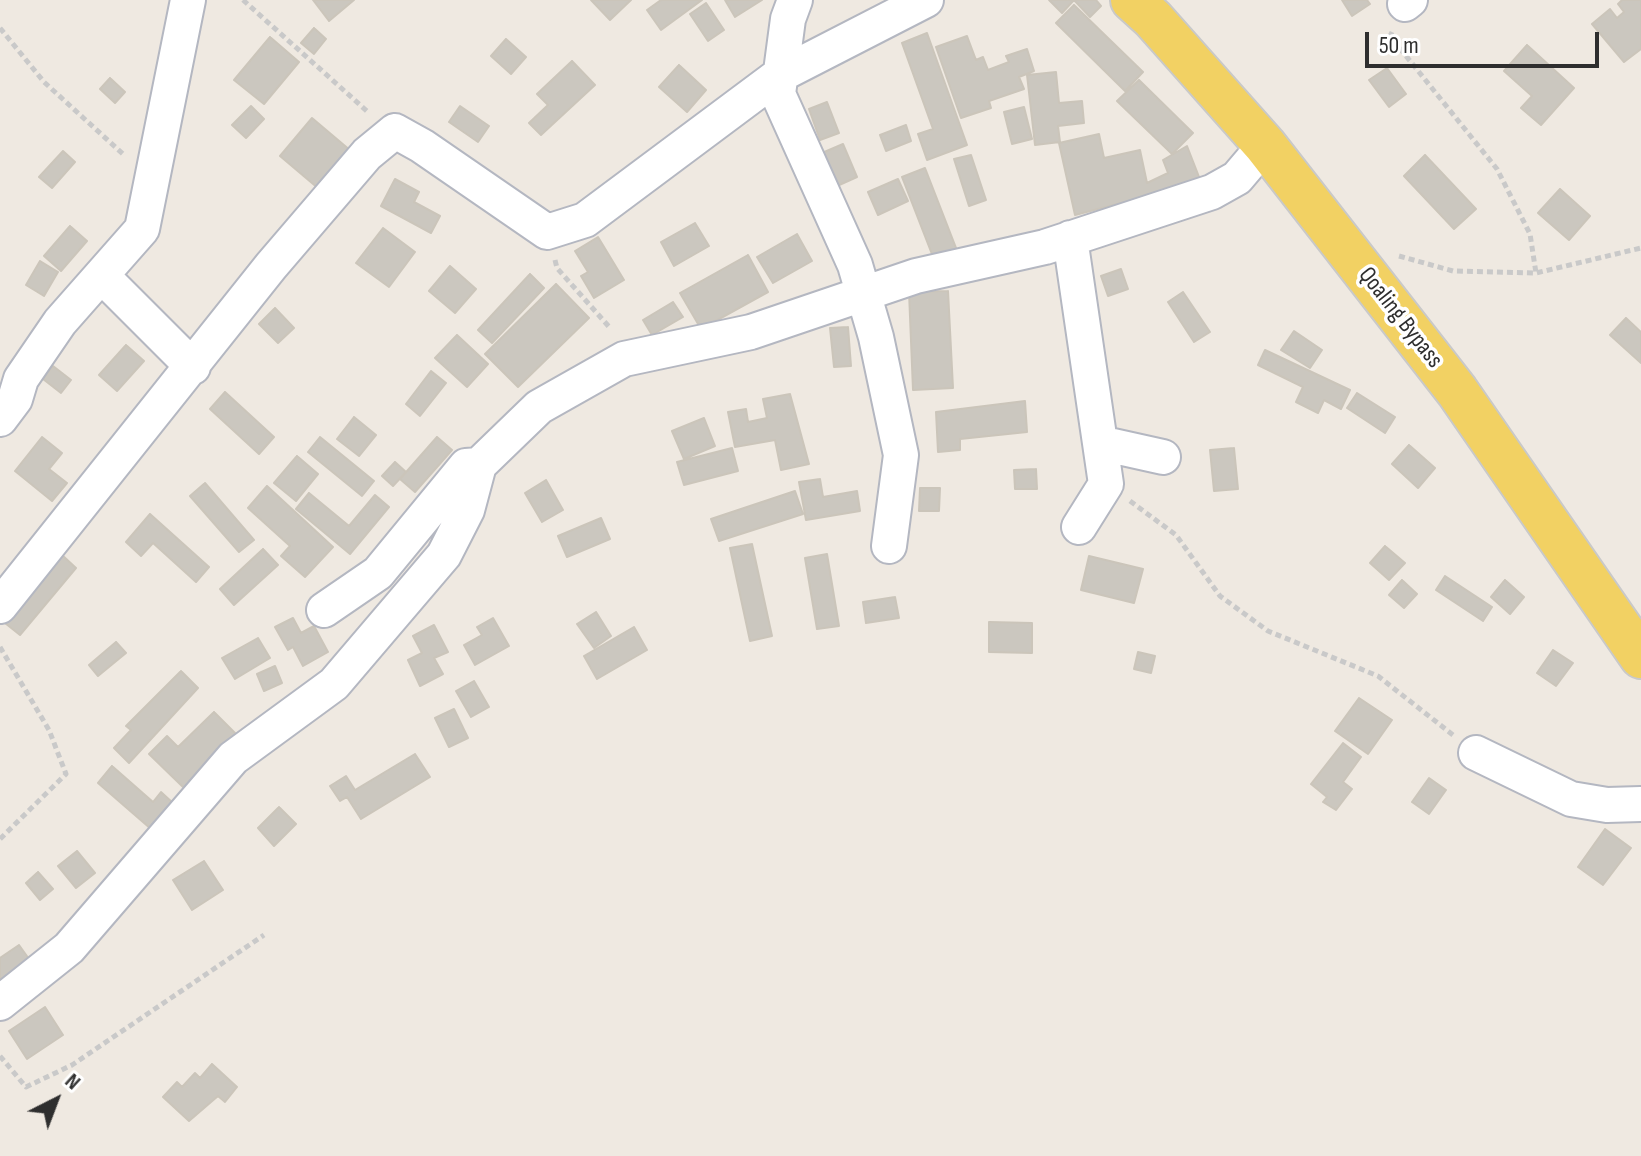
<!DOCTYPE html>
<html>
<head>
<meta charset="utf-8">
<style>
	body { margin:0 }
	#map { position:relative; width:1641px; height:1156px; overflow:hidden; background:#efe9e1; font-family:"Sofia Sans Condensed",sans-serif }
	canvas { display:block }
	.north { position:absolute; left:16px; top:1060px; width:80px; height:80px; -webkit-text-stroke:6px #fff; paint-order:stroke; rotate:42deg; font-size:22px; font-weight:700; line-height:32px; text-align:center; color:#2e2e2e }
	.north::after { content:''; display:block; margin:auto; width:28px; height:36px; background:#2e2e2e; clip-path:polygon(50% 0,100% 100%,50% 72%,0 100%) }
	.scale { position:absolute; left:1365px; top:32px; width:234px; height:36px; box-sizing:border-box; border:4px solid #2e2e2e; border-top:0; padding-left:10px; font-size:24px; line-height:28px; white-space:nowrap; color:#2e2e2e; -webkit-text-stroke:6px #fff; paint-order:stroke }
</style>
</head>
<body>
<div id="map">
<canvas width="1641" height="1156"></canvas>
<div class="north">N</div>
<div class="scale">50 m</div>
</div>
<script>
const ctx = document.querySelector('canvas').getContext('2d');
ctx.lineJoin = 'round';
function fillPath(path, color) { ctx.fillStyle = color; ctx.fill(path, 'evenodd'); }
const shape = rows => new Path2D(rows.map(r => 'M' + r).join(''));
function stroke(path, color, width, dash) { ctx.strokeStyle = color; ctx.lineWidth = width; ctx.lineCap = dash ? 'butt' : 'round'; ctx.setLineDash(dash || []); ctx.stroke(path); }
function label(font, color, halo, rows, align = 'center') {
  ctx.font = font + ' "Sofia Sans Condensed",sans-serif'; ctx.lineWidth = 7; ctx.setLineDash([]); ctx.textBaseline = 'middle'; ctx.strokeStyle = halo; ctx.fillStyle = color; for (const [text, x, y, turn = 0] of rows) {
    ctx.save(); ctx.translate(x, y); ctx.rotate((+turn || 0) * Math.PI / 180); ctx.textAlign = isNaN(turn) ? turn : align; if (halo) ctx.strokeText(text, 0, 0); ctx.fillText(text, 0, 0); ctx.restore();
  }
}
const building = shape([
	[313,0,354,0,329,21,313,0],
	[591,0,631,0,610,20,591,0],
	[661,0,702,0,661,30,647,10,661,0],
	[725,0,762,0,735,17,725,0],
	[1049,0,1096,0,1101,6,1090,17,1074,0,1062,13,1049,0],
	[1342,0,1367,0,1370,4,1352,16,1342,0],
	[1622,0,1641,0,1641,49,1624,62,1592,24,1610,9,1617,18,1624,12,1618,4,1622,0],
	[706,3,724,30,708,41,690,14,706,3],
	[1074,5,1143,72,1125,91,1056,23,1074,5],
	[314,28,326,39,314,54,301,43,314,28],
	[927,33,967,145,927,160,918,134,933,129,902,43,927,33],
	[967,36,976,60,983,57,988,70,1009,62,1006,56,1027,49,1034,71,1019,77,1024,89,989,101,991,108,961,118,936,47,967,36],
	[270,37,299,62,264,104,234,80,270,37],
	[506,39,526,57,511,74,491,56,506,39],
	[1527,45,1574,88,1541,125,1521,108,1532,96,1504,71,1527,45],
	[572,61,595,85,541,135,529,123,548,105,537,94,572,61],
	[679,65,706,90,687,112,659,87,679,65],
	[1387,68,1406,94,1389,107,1369,80,1387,68],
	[1056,72,1059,103,1082,101,1084,123,1058,126,1060,142,1035,145,1027,75,1056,72],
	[110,78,125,92,115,103,100,89,110,78],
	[1139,80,1193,133,1172,154,1117,101,1139,80],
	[827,102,839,133,820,140,809,109,827,102],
	[251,106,264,119,246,138,232,125,251,106],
	[460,106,489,126,478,142,449,122,460,106],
	[1024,107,1032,139,1012,144,1004,112,1024,107],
	[312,118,351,151,319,189,280,156,312,118],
	[906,125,911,141,886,151,880,135,906,125],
	[1099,134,1104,158,1140,150,1147,183,1168,173,1163,160,1187,146,1201,182,1075,215,1059,143,1099,134],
	[843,144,857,177,837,186,822,153,843,144],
	[63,151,75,162,52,188,39,177,63,151],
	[971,155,986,200,969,206,954,159,971,155],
	[1425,155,1476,209,1454,229,1404,176,1425,155],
	[925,168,958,253,935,262,902,177,925,168],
	[395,179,419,192,414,202,440,216,431,233,381,206,395,179],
	[898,179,908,201,878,215,868,192,898,179],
	[1560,189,1590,216,1569,240,1538,213,1560,189],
	[695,223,709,246,674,266,661,242,695,223],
	[70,226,87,241,61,271,44,256,70,226],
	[383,228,415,252,389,287,356,263,383,228],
	[797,234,812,261,773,283,757,257,797,234],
	[598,237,624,280,594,298,581,276,588,272,575,251,598,237],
	[748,255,768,292,701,329,680,293,748,255],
	[40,261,58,272,44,296,26,285,40,261],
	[450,266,476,289,455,313,429,291,450,266],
	[1121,269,1128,289,1108,296,1101,276,1121,269],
	[530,274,544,288,492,343,478,330,530,274],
	[556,284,589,318,518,387,485,354,556,284],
	[948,291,953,388,913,390,909,292,948,291],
	[1183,292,1210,332,1194,342,1168,302,1183,292],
	[673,302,683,317,652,335,643,320,673,302],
	[275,308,294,328,278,343,259,324,275,308],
	[1626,318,1641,332,1641,363,1610,335,1626,318],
	[848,327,851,366,834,367,830,328,848,327],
	[1294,331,1322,350,1310,368,1281,350,1294,331],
	[457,335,488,364,467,387,435,358,457,335],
	[126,345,144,361,117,391,99,375,126,345],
	[1265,350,1350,390,1341,409,1324,400,1318,413,1296,402,1303,387,1258,365,1265,350],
	[53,366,71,380,61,393,43,379,53,366],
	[431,371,446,383,420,416,406,404,431,371],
	[225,392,274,437,259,454,210,409,225,392],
	[1357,393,1395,417,1385,433,1347,408,1357,393],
	[790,394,809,464,781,470,775,440,735,447,728,412,746,409,748,422,767,418,763,399,790,394],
	[1025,401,1027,432,960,439,960,450,938,452,936,412,1025,401],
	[354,417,376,435,359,456,337,439,354,417],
	[704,418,715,446,684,459,672,431,704,418],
	[42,437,62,453,49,469,67,483,52,501,15,471,42,437],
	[320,437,374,481,362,496,308,452,320,437],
	[437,437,452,450,415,492,400,479,437,437],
	[1409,445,1435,468,1418,488,1392,464,1409,445],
	[732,448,738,471,684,485,677,462,732,448],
	[1234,448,1238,489,1214,491,1210,450,1234,448],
	[297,456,318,474,296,501,274,483,297,456],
	[395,462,406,472,393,486,382,476,395,462],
	[1036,469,1037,489,1015,489,1014,470,1036,469],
	[820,479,823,497,857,491,860,511,806,520,799,482,820,479],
	[546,480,563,510,542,522,525,493,546,480],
	[205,483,254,540,239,552,190,496,205,483],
	[267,486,333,547,305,577,281,556,290,546,248,508,267,486],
	[920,488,940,488,939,511,919,511,920,488],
	[795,491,803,514,719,541,711,519,795,491],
	[309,493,349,526,375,495,389,507,350,554,296,509,309,493],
	[150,514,209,567,196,582,153,543,141,556,126,542,150,514],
	[601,518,610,539,567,557,558,536,601,518],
	[752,544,772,636,750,641,730,548,752,544],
	[1385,546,1405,563,1389,580,1370,563,1385,546],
	[263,549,278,565,234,605,220,589,263,549],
	[827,554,839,626,817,629,805,558,827,554],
	[62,555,76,568,20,635,5,623,62,555],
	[1089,556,1143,569,1134,603,1081,590,1089,556],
	[1445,576,1492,607,1483,621,1436,590,1445,576],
	[1402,580,1417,594,1404,608,1389,595,1402,580],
	[1505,580,1524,597,1510,614,1491,597,1505,580],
	[895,597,899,618,866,623,863,602,895,597],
	[596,612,611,636,594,648,577,624,596,612],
	[293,618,301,633,314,626,328,652,303,666,293,647,288,650,275,627,293,618],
	[493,618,509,646,475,665,464,645,482,635,477,627,493,618],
	[989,622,1032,623,1032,653,989,652,989,622],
	[434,625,448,652,434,658,443,674,420,686,408,660,422,653,413,636,434,625],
	[634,627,647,650,597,679,584,656,634,627],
	[258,638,270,658,235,679,222,658,258,638],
	[116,642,126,653,98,676,89,665,116,642],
	[1553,650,1573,663,1556,686,1537,673,1553,650],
	[1138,652,1155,656,1151,673,1134,669,1138,652],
	[275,666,282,683,264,691,257,674,275,666],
	[181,671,198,688,129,763,114,748,131,730,126,726,181,671],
	[474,681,489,707,471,717,456,691,474,681],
	[1359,698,1392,720,1368,754,1335,731,1359,698],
	[454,709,468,738,449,747,435,718,454,709],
	[214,712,237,735,184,788,149,754,167,736,178,747,214,712],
	[1343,743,1361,757,1343,782,1352,789,1336,810,1323,802,1327,797,1311,784,1343,743],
	[415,754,430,777,361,819,347,797,340,801,330,786,346,776,355,790,415,754],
	[112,766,153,802,161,792,174,804,151,829,98,783,112,766],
	[1429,778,1446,790,1429,814,1412,802,1429,778],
	[279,807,296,824,274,846,258,828,279,807],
	[1605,829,1631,848,1603,885,1578,867,1605,829],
	[77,851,95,873,76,888,58,866,77,851],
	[204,861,223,890,192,910,173,880,204,861],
	[38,872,53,889,40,900,26,883,38,872],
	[19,945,29,959,0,980,0,958,19,945],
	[45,1007,63,1035,27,1059,9,1031,45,1007],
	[212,1064,237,1087,225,1102,218,1096,189,1121,163,1097,177,1082,182,1087,195,1073,200,1078,212,1064]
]);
fillPath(building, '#cbc7bf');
stroke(building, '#cbc5ba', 2);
const minor = shape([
	[795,0,788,19,778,94,855,265,876,337,901,455,889,546],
	[1405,4,1410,0],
	[1070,238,1106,484,1079,527],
	[102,276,193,367],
	[0,419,15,399,21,379,60,322,142,229,188,0],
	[1100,443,1163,457],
	[0,606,271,266,367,154,395,131,422,146,547,232,585,220,778,76,926,0],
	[324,610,378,573,466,466,479,465],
	[1476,753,1571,799,1607,805,1641,804],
	[0,1003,69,948,233,758,334,684,444,555,467,510,479,465,539,407,624,359,751,332,916,276,1045,247,1212,192,1237,178,1265,145]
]);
const major = shape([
	[1132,0,1153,19,1265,145,1457,391,1641,657]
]);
stroke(minor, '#b4b7c1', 38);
stroke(major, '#c9c9c9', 46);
stroke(shape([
	[243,0,368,112],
	[0,28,44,82,124,155],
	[1392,32,1390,36,1497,169,1530,234,1536,273],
	[1399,256,1453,271,1536,273,1641,248],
	[555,260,557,268,611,329],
	[1130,501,1176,535,1220,596,1268,631,1378,676,1453,735],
	[0,647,49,730,66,774,0,839],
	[0,1056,26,1087,72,1065,264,935]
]), '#c9c9c9', 5, [6, 4]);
stroke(minor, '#fff', 34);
stroke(major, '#f2d163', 42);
label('24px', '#2e2e2e', '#fff', [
	["Qoaling Bypass",1400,318,52]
]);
</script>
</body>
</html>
